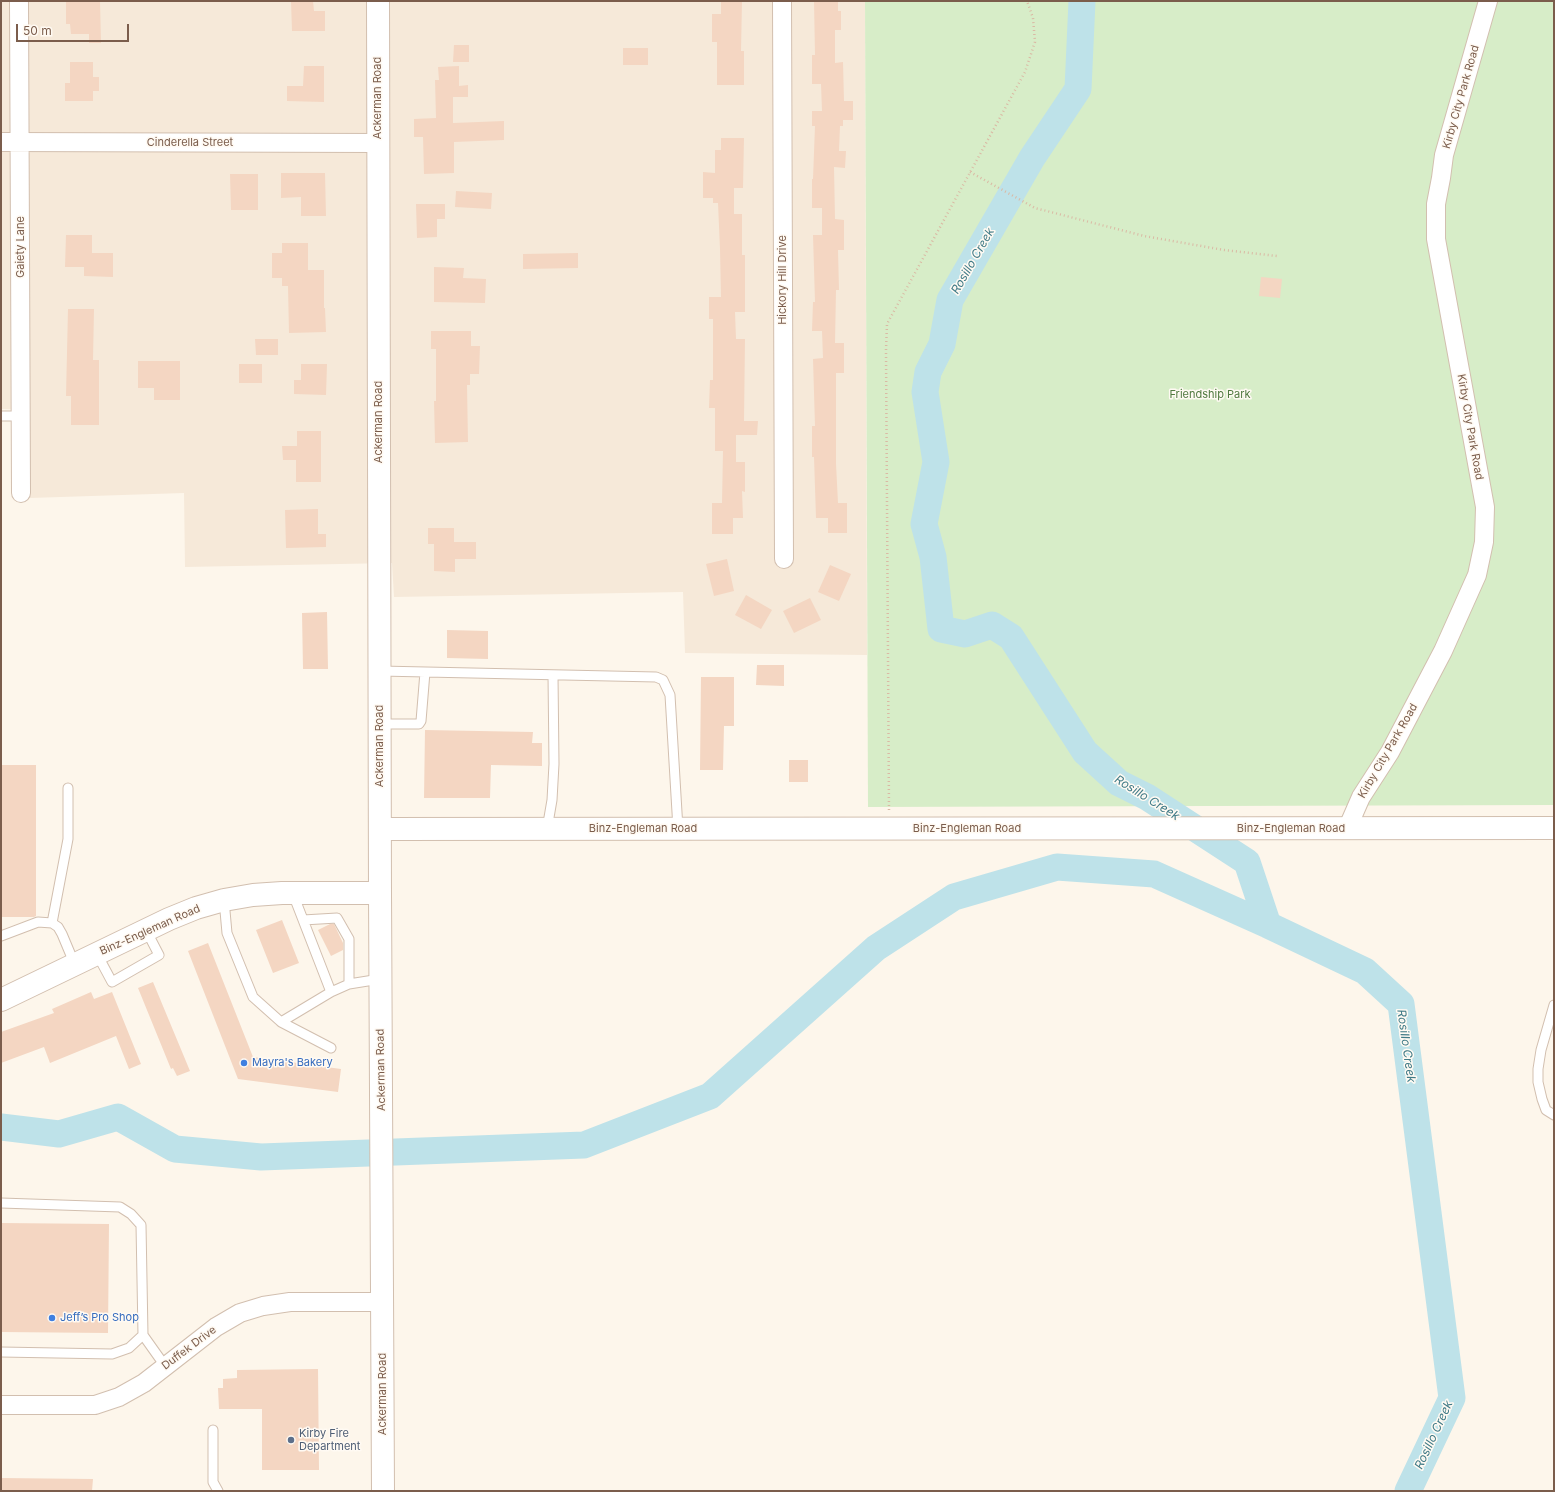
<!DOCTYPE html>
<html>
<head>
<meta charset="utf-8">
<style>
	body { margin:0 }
	#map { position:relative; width:1555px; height:1492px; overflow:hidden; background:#fdf6eb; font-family:Inter,sans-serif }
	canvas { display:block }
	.frame { position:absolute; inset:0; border:2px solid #7b5d4c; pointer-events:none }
	.scale { position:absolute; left:16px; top:24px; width:113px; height:18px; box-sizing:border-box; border:2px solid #7b5d4c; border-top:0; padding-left:5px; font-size:12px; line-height:14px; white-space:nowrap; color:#7b5d4c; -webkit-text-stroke:3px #fffaf3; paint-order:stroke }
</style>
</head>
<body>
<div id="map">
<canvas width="1555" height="1492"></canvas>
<div class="frame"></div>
<div class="scale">50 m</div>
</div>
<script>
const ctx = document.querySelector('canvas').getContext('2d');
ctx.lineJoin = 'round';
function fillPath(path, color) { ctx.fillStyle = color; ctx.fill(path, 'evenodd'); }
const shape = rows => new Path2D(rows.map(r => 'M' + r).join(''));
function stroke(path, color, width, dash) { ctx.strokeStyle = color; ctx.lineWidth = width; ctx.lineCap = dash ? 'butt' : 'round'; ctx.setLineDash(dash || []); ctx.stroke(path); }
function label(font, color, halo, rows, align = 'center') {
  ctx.font = font + ' Inter,sans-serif'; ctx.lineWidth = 3; ctx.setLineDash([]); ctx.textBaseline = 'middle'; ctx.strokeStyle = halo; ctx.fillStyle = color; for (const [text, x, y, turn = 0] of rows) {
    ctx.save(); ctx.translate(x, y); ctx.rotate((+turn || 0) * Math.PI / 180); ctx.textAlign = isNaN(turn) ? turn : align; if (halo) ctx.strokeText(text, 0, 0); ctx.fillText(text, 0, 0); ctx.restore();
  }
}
fillPath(shape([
	[1,1,865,1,867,655,685,653,683,592,394,597,392,563,185,567,184,493,30,498,30,410,1,409]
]), '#f6e9d9');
fillPath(shape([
	[865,1,1554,1,1554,805,868,807]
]), '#d7edc8');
stroke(shape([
	[1082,1,1078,89,1032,158,950,300,942,344,928,372,925,392,936,462,924,524,933,557,941,629,965,634,992,625,1011,637,1085,752,1119,783,1147,797,1247,862,1268,925,1365,971,1401,1004,1452,1398,1408,1491],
	[1,1127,59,1134,118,1117,175,1149,261,1157,584,1145,710,1096,876,948,954,897,1057,867,1154,874,1268,925]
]), '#bee2e9', 27);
fillPath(shape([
	[66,1,100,1,101,43,89,43,89,34,71,34,70,24,66,24],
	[291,1,313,1,314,11,325,11,325,31,292,31],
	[721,1,742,1,741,51,744,51,744,85,717,85,717,42,712,42,712,14,721,14],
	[814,1,838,1,838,11,841,11,841,30,835,30,835,63,843,62,844,101,853,101,853,120,843,120,843,126,840,126,839,151,846,151,845,168,834,167,835,219,844,220,844,250,838,250,839,290,836,290,835,343,844,343,844,373,836,373,836,464,838,503,847,503,847,533,828,533,828,518,816,518,814,457,812,457,812,426,815,426,813,359,823,358,822,331,812,331,813,302,815,302,813,235,822,235,822,208,812,208,812,179,813,179,815,126,812,126,812,111,822,111,821,84,812,84,812,55,815,55],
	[454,45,469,45,469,62,453,62],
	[623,48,648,48,648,65,623,65],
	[70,62,93,62,93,77,99,77,99,91,93,91,93,101,65,101,65,83,70,83],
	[304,66,324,66,324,102,287,101,287,86,303,86],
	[459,66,459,86,468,85,468,97,453,97,453,123,504,121,504,140,454,142,454,173,424,174,423,137,414,137,414,119,436,118,435,80,439,80,438,67],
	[721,138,744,138,743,188,734,188,734,214,742,214,742,255,745,255,745,312,735,312,736,339,745,339,744,421,758,421,757,435,736,435,736,462,745,462,745,492,742,491,743,518,733,518,733,534,712,534,712,503,722,503,723,451,715,451,715,408,709,408,710,380,713,380,713,319,709,319,709,297,721,297,720,249,718,203,713,203,713,198,703,198,703,172,715,173,715,150,721,150],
	[281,173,325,173,326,216,301,216,301,197,281,198],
	[230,174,258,174,258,210,231,210],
	[456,191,492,193,491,209,455,207],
	[416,204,445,204,445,219,437,219,437,237,417,238],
	[66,235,92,235,92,253,113,253,113,277,84,276,84,267,65,267],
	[282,243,308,243,308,270,324,270,324,308,325,308,326,332,289,333,288,286,282,286,282,278,272,278,272,253,282,253],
	[578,253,578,268,523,269,523,254],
	[434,267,464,268,463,278,486,279,485,303,434,302],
	[1261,277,1282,279,1280,298,1259,296],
	[68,309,94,309,93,360,99,360,99,425,71,425,71,396,66,396],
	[431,331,471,331,471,346,480,346,479,374,470,374,470,385,467,385,468,442,435,443,434,401,436,401,436,349,431,349],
	[255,339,278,339,278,355,256,355],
	[138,361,180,361,180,400,154,400,154,388,138,388],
	[239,364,262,364,262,383,239,383],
	[301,364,327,364,326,395,294,394,294,380,301,380],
	[297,431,321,431,321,482,296,482,296,460,283,460,282,446,297,446],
	[318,509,318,534,326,534,326,547,286,548,285,510],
	[428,528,454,528,454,542,476,542,476,559,455,559,455,572,434,571,434,544,428,544],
	[727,559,734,591,714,596,706,564],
	[830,565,851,574,839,601,818,592],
	[746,595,772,610,761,629,735,615],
	[810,598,821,620,794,633,783,611],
	[327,612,328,669,303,669,302,613],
	[447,630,488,631,488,659,447,658],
	[757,665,784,665,784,686,756,685],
	[701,677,734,677,734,726,724,726,723,770,700,770],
	[425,730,533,732,532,743,542,743,542,766,491,765,490,798,424,798],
	[789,760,808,760,808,782,789,782],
	[1,765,36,765,36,916,34,917,1,917],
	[282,920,299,963,273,973,256,930],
	[330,924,334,924,343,943,343,950,331,956,318,930],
	[208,943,253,1057,341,1069,338,1092,238,1079,188,951],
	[153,982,190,1071,177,1076,173,1068,171,1069,138,988],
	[91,992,94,999,112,992,141,1064,129,1069,116,1036,50,1063,44,1047,1,1063,1,1032,54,1013,52,1009],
	[1,1223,109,1224,108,1333,1,1332],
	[318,1369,319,1470,262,1470,262,1409,219,1409,218,1388,223,1388,223,1379,237,1378,237,1370],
	[1,1478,93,1479,92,1491,1,1491]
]), '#f4d6c2');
const service = shape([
	[1,416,21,416],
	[380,671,656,677,663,680,670,695,678,829],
	[380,724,419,724,421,721,425,672],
	[547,829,552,800,554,764,553,675],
	[293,894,331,992],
	[224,900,227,933,253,997,281,1022,331,992,349,984,380,979],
	[303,920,337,918,349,939,349,984],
	[52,923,68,839,68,788],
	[1,936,38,922,52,923,58,927,62,934,75,965],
	[97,954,112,982,159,955,146,930],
	[1554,1005,1541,1050,1538,1069,1538,1082,1542,1099,1546,1110,1554,1115],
	[281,1022,331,1048],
	[1,1203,120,1207,131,1214,141,1225,143,1335,165,1366],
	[1,1352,112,1354,129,1348,143,1335],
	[213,1430,213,1482,218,1491]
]);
const minor = shape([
	[19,1,21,493],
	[782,1,784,559],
	[1,142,378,143],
	[1347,829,1361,797,1390,752,1443,651,1477,575,1484,542,1485,507,1436,239,1436,204,1441,178,1444,155,1488,1],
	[1,1405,95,1405,119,1397,144,1383,216,1327,240,1313,263,1306,290,1302,382,1302]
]);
const tertiary = shape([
	[378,1,380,893,383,1491],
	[380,829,1554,828],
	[1,1000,169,919,196,908,224,900,253,895,282,893,380,893]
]);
stroke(service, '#d2bfaf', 11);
stroke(minor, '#d2bfaf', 20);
stroke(tertiary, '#d2bfaf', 24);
stroke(shape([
	[970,172,1035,208,1144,236,1224,250,1277,256],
	[889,810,886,350,887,324,1025,72,1035,42,1033,18,1027,1]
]), '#dab9a4', 2.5, [1, 3]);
stroke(service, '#fff', 9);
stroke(minor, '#fff', 18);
stroke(tertiary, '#fff', 22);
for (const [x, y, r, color] of [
	[244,1063,4,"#3f7fe0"],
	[52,1318,4,"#3f7fe0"],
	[291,1440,4,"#5c6f8a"]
]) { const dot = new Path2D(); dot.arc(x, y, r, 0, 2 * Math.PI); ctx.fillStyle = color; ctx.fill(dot); stroke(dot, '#fffaf3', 1.5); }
label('11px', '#7b5d4c', '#fffaf3', [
	["Kirby City Park Road",1461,97,-74],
	["Ackerman Road",378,98,-90],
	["Cinderella Street",190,143],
	["Gaiety Lane",21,247,-90],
	["Hickory Hill Drive",783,280,-90],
	["Ackerman Road",379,422,-90],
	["Kirby City Park Road",1470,427,80],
	["Ackerman Road",380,746,-90],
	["Kirby City Park Road",1388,751,-60],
	["Binz-Engleman Road",643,829],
	["Binz-Engleman Road",967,829],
	["Binz-Engleman Road",1291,829],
	["Binz-Engleman Road",150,930,-24],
	["Ackerman Road",381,1070,-91],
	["Duffek Drive",189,1348,-37],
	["Ackerman Road",383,1394,-90]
]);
label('11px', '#517a40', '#fffaf3', [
	["Friendship Park",1210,395]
]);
label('11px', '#366cbe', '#fffaf3', [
	["Mayra's Bakery",252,1063],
	["Jeff’s Pro Shop",60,1318]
], 'left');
label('11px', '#4e5e75', '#fffaf3', [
	["Kirby Fire",299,1434],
	["Department",299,1447]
], 'left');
label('italic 12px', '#417b87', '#fffaf3', [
	["Rosillo Creek",973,261,-60],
	["Rosillo Creek",1147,798,32],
	["Rosillo Creek",1406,1046,82],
	["Rosillo Creek",1434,1435,-65]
]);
</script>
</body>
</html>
